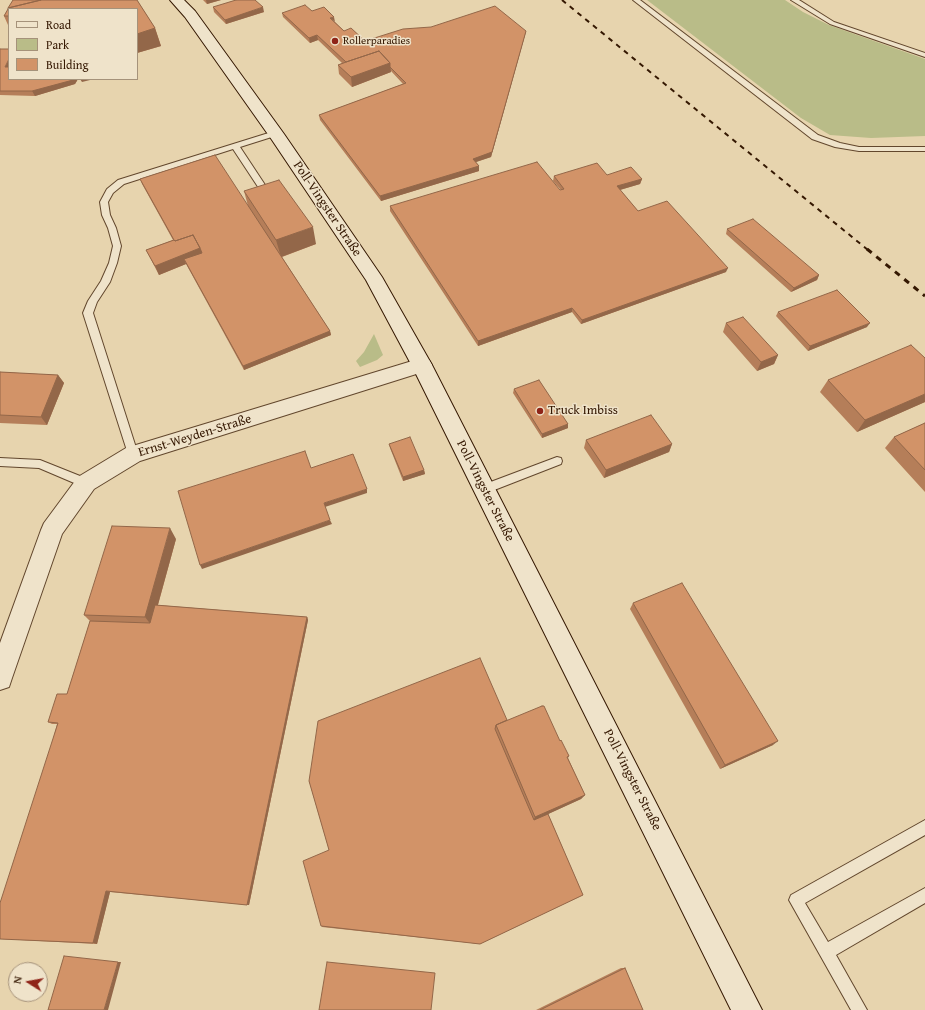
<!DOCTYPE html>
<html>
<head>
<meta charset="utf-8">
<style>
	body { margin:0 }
	#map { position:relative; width:925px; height:1010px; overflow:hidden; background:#e7d4ae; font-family:"Gentium Book Plus",serif }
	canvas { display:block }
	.legend { position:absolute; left:8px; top:8px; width:130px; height:72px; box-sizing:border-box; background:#efe3ca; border:1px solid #a5927a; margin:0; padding:5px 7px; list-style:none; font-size:12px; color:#351802 }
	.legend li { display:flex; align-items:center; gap:8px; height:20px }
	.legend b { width:20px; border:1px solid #a5927a }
	.north { position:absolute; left:8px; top:962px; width:40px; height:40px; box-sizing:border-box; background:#efe3ca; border:1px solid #a5927a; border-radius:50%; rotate:281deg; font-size:11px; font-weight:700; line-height:16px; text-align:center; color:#351802 }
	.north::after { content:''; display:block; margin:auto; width:14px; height:18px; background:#8f2418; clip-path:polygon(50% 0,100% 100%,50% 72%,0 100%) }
</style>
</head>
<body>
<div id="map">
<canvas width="925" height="1010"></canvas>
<ul class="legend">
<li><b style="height:5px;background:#efe3ca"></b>Road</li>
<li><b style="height:11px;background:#b9bc88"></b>Park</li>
<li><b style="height:11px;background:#d29368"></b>Building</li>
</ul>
<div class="north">N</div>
</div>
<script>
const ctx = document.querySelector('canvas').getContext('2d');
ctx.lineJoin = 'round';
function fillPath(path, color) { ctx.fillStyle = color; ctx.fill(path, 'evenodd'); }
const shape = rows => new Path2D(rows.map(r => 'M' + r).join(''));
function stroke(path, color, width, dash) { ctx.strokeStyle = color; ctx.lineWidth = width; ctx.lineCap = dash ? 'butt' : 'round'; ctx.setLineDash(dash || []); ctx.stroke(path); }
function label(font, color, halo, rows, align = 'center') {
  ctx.font = font + ' "Gentium Book Plus",serif'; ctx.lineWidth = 3; ctx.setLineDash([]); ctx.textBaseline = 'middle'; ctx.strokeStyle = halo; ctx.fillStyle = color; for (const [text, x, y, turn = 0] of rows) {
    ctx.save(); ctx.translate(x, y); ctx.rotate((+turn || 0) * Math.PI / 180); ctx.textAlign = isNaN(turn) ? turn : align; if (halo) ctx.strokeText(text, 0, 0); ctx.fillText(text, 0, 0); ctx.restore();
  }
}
fillPath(shape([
	[647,0,785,0,803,12,829,25,925,59,925,136,871,138,830,135,801,118],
	[374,334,383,355,377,360,360,367,356,361,364,352]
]), '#b9bc88');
const lane = shape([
	[633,0,640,0,818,135,840,143,859,147,925,147,925,151,859,151,835,147,812,139,633,0],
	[791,0,799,0,834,22,925,53,925,57,830,24,791,0],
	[275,131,278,131,278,135,240,147,273,197,272,199,266,199,233,149,124,184,113,193,108,202,110,215,116,228,121,246,117,263,110,282,97,302,93,313,138,454,137,457,133,458,129,457,83,313,88,301,101,281,109,263,113,246,108,228,102,215,100,202,107,189,118,180,275,131],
	[557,457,561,458,562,461,561,464,484,494,480,492,479,489,480,486,557,457],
	[0,458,40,460,90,480,91,483,90,486,86,488,39,468,0,466,0,458],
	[925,820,925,835,805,903,828,942,925,888,925,903,836,955,867,1010,851,1010,789,900,791,895,925,820]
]);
const street = shape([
	[422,358,429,360,432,365,429,370,140,461,94,489,62,534,12,678,9,687,0,690,0,643,41,530,44,523,78,477,126,448,422,358]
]);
const secondary = shape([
	[170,0,184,0,195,11,284,134,382,277,432,365,762,1010,731,1010,412,366,366,280,272,140,185,17,170,0]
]);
stroke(lane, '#62472d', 2);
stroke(street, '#62472d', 2);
stroke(secondary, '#351802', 2);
fillPath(lane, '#efe3ca');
fillPath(street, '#efe3ca');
fillPath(secondary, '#efe3ca');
stroke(shape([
	[562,0,868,250]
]), '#351802', 2, [5, 5]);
stroke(shape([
	[867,249,925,296]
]), '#351802', 3, [6, 6]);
fillPath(shape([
	[13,0,137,0,155,28,161,46,137,53,137,9,9,9,9,25,8,25,4,16],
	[203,0,221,0,207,4],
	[213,7,264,12,226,24,214,12],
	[312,11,335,22,344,31,365,41,526,31,525,35,491,157,476,162,479,166,479,171,381,201,320,120,319,115,403,84,391,71,391,72,352,87,339,74,338,65,342,63,318,40,310,43,283,17,282,13],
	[0,49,9,79,78,79,75,84,35,96,0,95],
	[607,175,642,179,640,184,620,190,638,211,726,272,581,324,572,312,478,346,390,211,390,206,560,190,561,190,553,181,554,176],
	[140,179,248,206,244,191,316,244,282,257,330,331,331,335,244,370,186,264,159,275,146,250,173,240,142,184],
	[727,229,819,275,817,280,791,292,726,234],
	[778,312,867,327,808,351,776,316],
	[726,323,778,355,774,364,757,371,723,332],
	[925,358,925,402,857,432,820,392,828,380],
	[0,372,58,375,64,383,47,425,0,423],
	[514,389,568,424,568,428,542,438,513,393],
	[925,423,925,492,885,448,894,437],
	[586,440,672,444,669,452,604,478,584,448],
	[389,444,424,470,425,474,403,481,390,448],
	[176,539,158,605,307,617,308,620,249,905,110,892,97,944,0,939,57,724,52,724,48,722,67,694,90,621,84,615],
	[633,603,773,745,720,769,630,609],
	[507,720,560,741,569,756,568,758,585,795,581,799,548,814,583,895,480,944,322,927,329,850,309,781],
	[621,968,625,968,643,1010,536,1010]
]), '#b57e59');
fillPath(shape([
	[206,0,221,0,207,4],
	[263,7,264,12,226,24,225,20],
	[334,17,335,22,330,18],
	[155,28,161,46,137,53,137,34],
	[526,31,525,35,491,157,473,163,473,159],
	[317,35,318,40,310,43,309,38],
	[9,59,9,68,5,67],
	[390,63,391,72,352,87,351,77],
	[73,79,78,79,75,84,35,96,32,91],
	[80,79,94,79,82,82],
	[479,166,479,171,381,201,380,196],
	[642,179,640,184,616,191,617,186],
	[313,227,316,244,281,257,276,240],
	[200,248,204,257,184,259,186,264,159,275,155,266],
	[728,268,726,272,581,324,582,320],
	[819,275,817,280,791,292,794,288],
	[572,308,572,312,478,346,478,341],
	[870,323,867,327,808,351,810,346],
	[330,331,331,335,244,370,243,366],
	[778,355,774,364,757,371,761,362],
	[58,375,64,383,47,425,41,417],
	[925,394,925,402,857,432,865,420],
	[568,424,568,428,542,438,542,434],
	[672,444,669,452,604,478,606,470],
	[424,470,425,474,403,481,403,477],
	[367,489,367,493,325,507,324,503],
	[330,520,332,524,202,569,200,565],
	[170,528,176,539,152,626,145,617],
	[307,617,308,620,249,905,247,905],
	[778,741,773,745,720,769,725,765],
	[585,795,581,799,533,821,535,817],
	[106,891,110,892,97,944,93,943],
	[118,962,121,962,108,1010,104,1010]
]), '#936749');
const building = shape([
	[13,0,41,0,8,8,13,0],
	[41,0,137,0,155,28,137,34,137,9,9,9,9,11,8,8,41,0],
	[236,0,255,0,263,7,225,20,213,7,236,0],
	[305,5,312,11,324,7,334,17,330,18,344,31,351,28,365,41,403,29,431,27,495,6,526,31,492,152,473,159,479,166,380,196,319,115,406,83,390,67,390,63,379,51,346,62,317,35,309,38,282,13,305,5],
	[8,9,9,11,9,16,4,16,8,9],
	[0,49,9,49,9,59,5,67,9,67,9,79,73,79,73,80,32,91,0,91,0,49],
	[379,51,390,63,351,77,338,65,349,61,379,51],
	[215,155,330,331,243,366,184,259,202,253,200,248,193,235,175,241,174,240,140,179,215,155],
	[537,162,560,190,564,189,554,176,597,163,607,175,631,167,642,179,617,186,638,211,667,201,728,268,582,320,572,308,478,341,390,206,537,162],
	[279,180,313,227,276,240,244,191,279,180],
	[753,219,819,275,794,288,727,229,753,219],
	[193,235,200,248,155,266,146,250,174,240,175,241,193,235],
	[837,290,870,323,810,346,778,312,837,290],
	[743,317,778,355,761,362,726,323,743,317],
	[911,345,925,358,925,394,865,420,828,380,911,345],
	[0,372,58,375,41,417,0,415,0,372],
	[539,380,568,424,542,434,514,389,539,380],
	[651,415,672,444,606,470,586,440,651,415],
	[925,423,925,470,894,437,925,423],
	[410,437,424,470,403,477,389,444,410,437],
	[305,451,311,468,353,454,367,489,324,503,330,520,200,565,178,491,305,451],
	[112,526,170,528,145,617,84,615,112,526],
	[682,583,778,741,725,765,633,603,682,583],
	[155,605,307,617,247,905,106,891,93,943,0,939,0,903,58,723,48,722,57,694,67,694,90,621,150,623,155,605],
	[480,658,507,720,496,725,495,729,534,820,548,814,583,895,480,944,321,926,303,861,329,850,309,781,318,721,480,658],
	[542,706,544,706,560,741,561,740,569,756,567,757,585,795,535,817,496,725,542,706],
	[64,956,118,962,104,1010,48,1010,64,956],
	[327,962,435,973,431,1010,319,1010,327,962],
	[625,968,643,1010,540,1010,625,968]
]);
fillPath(building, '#d29368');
stroke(building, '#936749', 1);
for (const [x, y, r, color] of [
	[335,41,4,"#8f2418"],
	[540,411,4,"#8f2418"]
]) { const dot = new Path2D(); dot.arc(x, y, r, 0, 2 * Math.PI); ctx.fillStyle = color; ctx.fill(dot); stroke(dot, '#efe3ca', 1.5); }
label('11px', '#351802', '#efe3ca', [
	["Rollerparadies",343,41]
], 'left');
label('13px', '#351802', '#efe3ca', [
	["Poll-Vingster Straße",327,209,56],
	["Ernst-Weyden-Straße",195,436,-17],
	["Poll-Vingster Straße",485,491,63],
	["Poll-Vingster Straße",632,780,63]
]);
label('13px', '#351802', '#efe3ca', [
	["Truck Imbiss",548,411]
], 'left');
</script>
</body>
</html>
